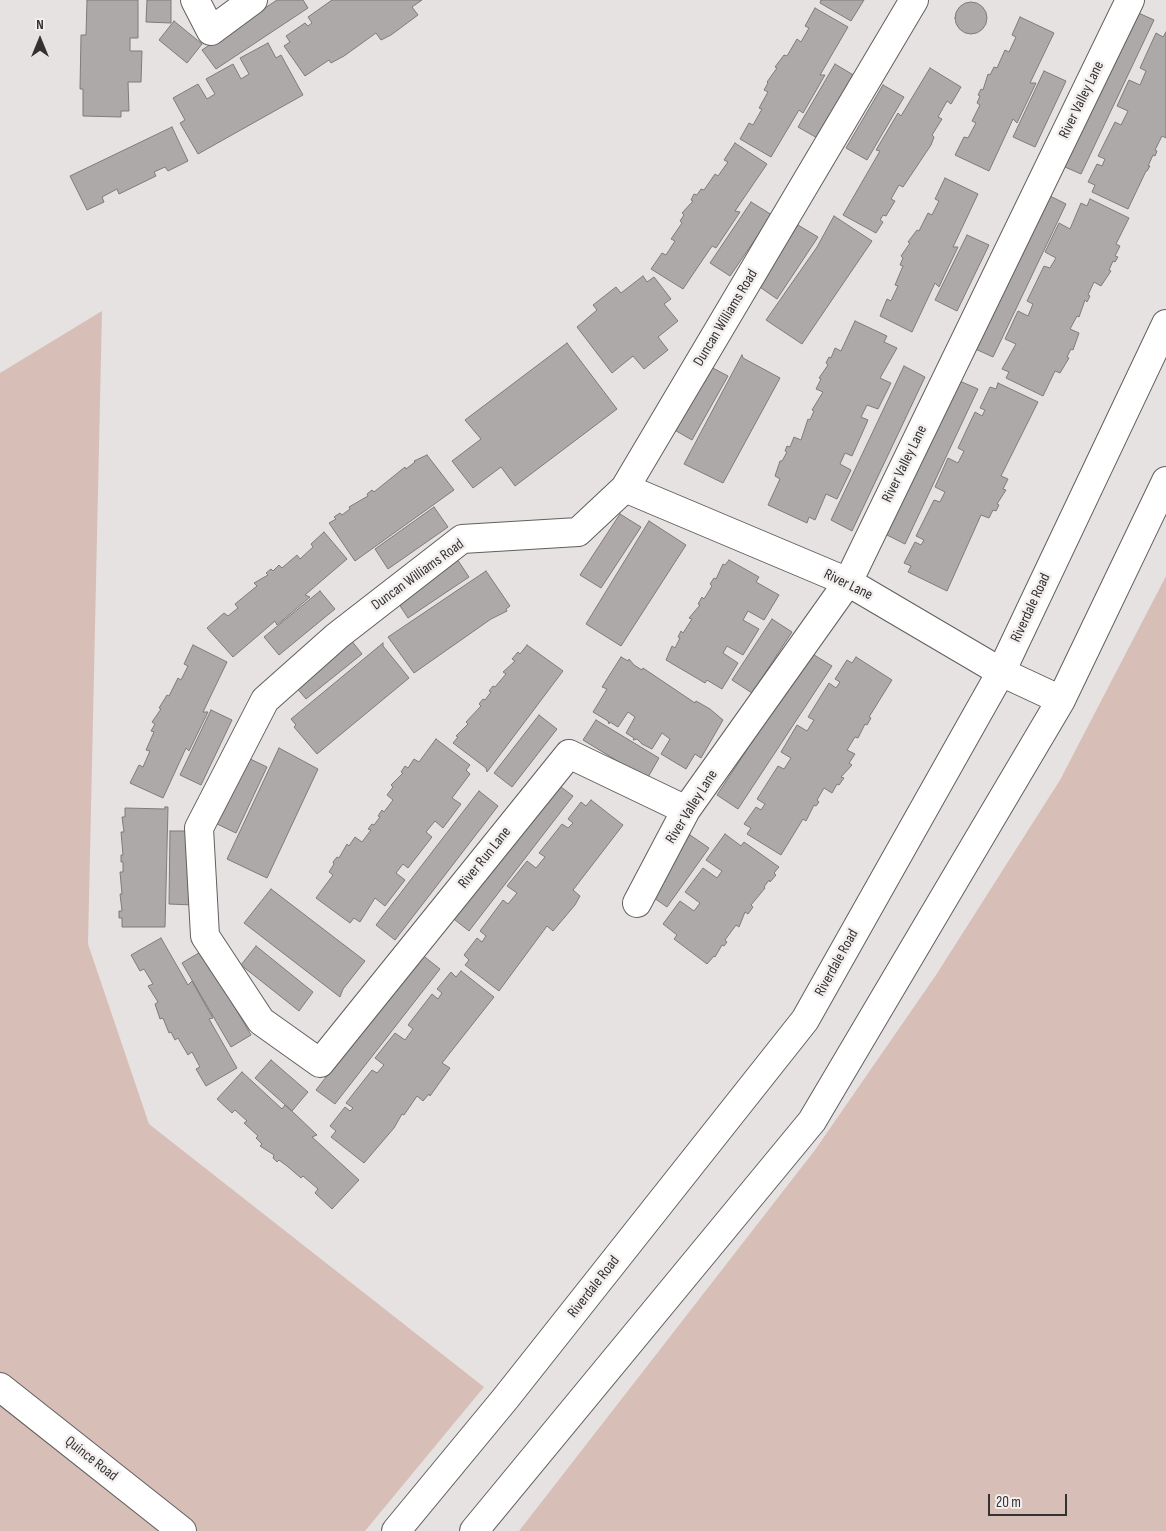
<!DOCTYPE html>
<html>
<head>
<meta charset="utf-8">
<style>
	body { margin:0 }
	#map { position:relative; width:1166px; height:1531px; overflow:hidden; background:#e6e2e1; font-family:"Sofia Sans Condensed",sans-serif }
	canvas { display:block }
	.north { position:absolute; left:15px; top:15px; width:50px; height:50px; -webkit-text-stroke:4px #f3efee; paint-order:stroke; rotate:0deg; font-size:14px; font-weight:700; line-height:20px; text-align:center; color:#333131 }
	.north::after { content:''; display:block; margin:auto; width:18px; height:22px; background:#333131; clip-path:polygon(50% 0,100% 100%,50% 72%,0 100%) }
	.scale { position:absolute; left:988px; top:1494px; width:79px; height:22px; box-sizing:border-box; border:2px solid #333131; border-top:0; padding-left:6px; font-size:15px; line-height:18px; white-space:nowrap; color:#333131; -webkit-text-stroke:4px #f3efee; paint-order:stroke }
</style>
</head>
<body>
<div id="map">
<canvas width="1166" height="1531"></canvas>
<div class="north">N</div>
<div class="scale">20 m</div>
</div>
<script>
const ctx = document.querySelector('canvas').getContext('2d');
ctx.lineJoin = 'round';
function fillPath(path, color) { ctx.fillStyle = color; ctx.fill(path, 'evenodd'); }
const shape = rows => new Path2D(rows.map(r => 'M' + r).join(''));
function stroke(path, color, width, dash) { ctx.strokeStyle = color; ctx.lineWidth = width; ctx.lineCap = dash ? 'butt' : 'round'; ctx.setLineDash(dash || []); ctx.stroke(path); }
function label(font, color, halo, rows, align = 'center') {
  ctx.font = font + ' "Sofia Sans Condensed",sans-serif'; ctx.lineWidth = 5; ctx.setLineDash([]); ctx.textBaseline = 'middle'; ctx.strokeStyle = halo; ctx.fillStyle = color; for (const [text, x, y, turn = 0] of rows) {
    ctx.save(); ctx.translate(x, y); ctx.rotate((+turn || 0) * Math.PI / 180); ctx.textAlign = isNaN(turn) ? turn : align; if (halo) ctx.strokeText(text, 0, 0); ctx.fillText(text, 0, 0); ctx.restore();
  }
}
fillPath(shape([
	[102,311,88,944,149,1124,484,1387,365,1531,0,1531,0,373],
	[1166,576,1166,1531,519,1531,815,1150,936,975,1060,780]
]), '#d7bfb8');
const building = shape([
	[87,0,138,0,138,38,130,38,130,51,142,51,141,82,128,82,129,111,121,111,121,117,83,116,83,89,80,89,81,35,86,35,87,0],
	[147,0,171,0,171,23,146,22,147,0],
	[277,0,303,0,308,8,216,69,202,50,277,0],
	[332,0,422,0,412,7,418,15,391,35,381,40,376,33,344,56,331,63,329,60,305,76,284,46,290,42,286,36,305,23,308,26,312,23,308,17,332,0],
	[821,0,864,0,851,21,820,3,821,0],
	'955 18a16 16 0 1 1 32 0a16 16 0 1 1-32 0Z',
	[815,8,848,27,820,75,825,75,803,113,799,110,771,157,740,139,749,123,753,125,762,109,759,108,768,92,764,90,768,83,767,82,777,68,775,67,784,55,787,56,797,39,801,42,809,28,805,26,815,8],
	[1132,10,1154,20,1081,174,1058,164,1132,10],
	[1020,17,1054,33,1030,83,1036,83,1017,123,1013,119,989,171,955,155,964,137,968,138,976,123,972,121,980,105,977,103,980,96,978,95,981,89,983,90,988,74,990,75,994,67,997,68,1005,50,1009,52,1016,37,1012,35,1020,17],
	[174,21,202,44,187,63,159,40,174,21],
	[1166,32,1166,138,1162,136,1155,150,1157,151,1155,156,1153,155,1148,166,1150,166,1147,171,1146,171,1128,209,1092,192,1095,185,1088,182,1097,164,1102,166,1105,159,1098,156,1115,122,1121,125,1128,111,1117,106,1129,80,1140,85,1146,71,1140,68,1156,33,1163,37,1166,32],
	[268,43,276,58,281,55,303,95,198,154,180,123,185,120,173,98,198,84,207,99,215,94,206,79,233,64,241,79,249,74,240,58,268,43],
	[835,64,855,76,819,139,798,127,835,64],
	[930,68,961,87,951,104,947,101,938,117,942,119,932,135,934,137,931,145,903,187,899,185,891,199,895,201,886,216,883,215,880,220,883,222,876,233,843,215,880,151,876,150,898,113,901,116,930,68],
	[1044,71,1066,81,1035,147,1013,137,1044,71],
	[883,85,904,97,867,160,846,148,883,85],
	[172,127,188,161,168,171,165,167,154,172,156,176,119,194,117,189,102,197,104,202,87,210,70,176,172,127],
	[735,143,767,164,735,211,740,212,716,248,712,246,683,289,651,269,662,253,666,255,675,241,671,239,682,223,680,221,684,215,682,213,693,201,691,200,694,194,697,195,701,189,704,190,715,174,718,176,728,162,724,160,735,143],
	[945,178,978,194,953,247,958,247,945,274,939,287,935,283,912,332,880,316,887,299,891,301,898,286,895,285,903,266,900,265,903,258,901,256,910,243,908,242,917,230,919,231,928,213,932,215,939,201,935,199,945,178],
	[1044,193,1066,204,993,357,971,347,1044,193],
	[1090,199,1129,218,1116,244,1120,246,1115,256,1118,257,1115,262,1113,261,1109,270,1111,271,1101,286,1094,282,1088,295,1090,296,1087,302,1085,300,1079,317,1077,316,1070,329,1079,333,1073,350,1071,349,1067,357,1069,358,1060,373,1055,371,1043,396,1006,378,1009,372,1002,369,1016,344,1005,339,1018,311,1028,316,1033,304,1027,301,1044,266,1050,268,1056,258,1045,252,1059,223,1070,229,1081,203,1087,206,1090,199],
	[751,202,772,215,730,276,710,263,751,202],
	[834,216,872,241,802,344,766,320,817,247,834,216],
	[798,225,818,237,777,299,757,285,798,225],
	[967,235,989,245,957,311,935,300,967,235],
	[643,276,647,282,654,277,671,299,664,304,678,321,658,337,668,350,644,369,633,356,612,373,577,327,597,310,593,305,616,287,621,293,643,276],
	[855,321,887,336,884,342,897,348,880,378,891,383,878,409,867,405,861,417,868,420,852,456,845,453,840,464,851,470,837,499,826,494,815,520,809,517,807,523,768,505,780,479,775,476,780,461,782,461,787,452,785,451,787,446,790,447,794,437,801,440,808,419,810,420,814,411,812,410,823,392,816,389,821,379,819,378,828,365,826,363,829,357,831,358,835,348,841,351,855,321],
	[567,343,617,409,515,486,501,467,473,488,452,461,481,439,465,420,567,343],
	[742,355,743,358,780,378,723,483,684,464,742,355],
	[707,365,728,376,692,440,671,428,707,365],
	[904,366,925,377,852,531,831,520,904,366],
	[955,379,978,389,905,544,883,533,955,379],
	[998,383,1038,402,1001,476,1008,479,1003,489,1006,490,997,504,999,505,996,511,993,510,989,518,981,515,947,591,908,572,911,566,904,563,915,542,921,545,924,540,916,536,934,500,940,502,945,492,935,487,948,458,958,463,964,451,958,448,975,412,982,416,985,410,980,408,990,387,996,389,998,383],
	[427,455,454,490,355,561,329,523,336,519,334,517,340,513,342,515,350,509,349,507,368,496,367,494,372,490,374,492,405,467,406,469,415,462,414,461,427,455],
	[434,507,448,527,388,569,375,549,434,507],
	[620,514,641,527,601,588,580,575,620,514],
	[649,521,686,545,621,646,586,624,649,521],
	[324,532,347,559,305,595,310,597,277,625,275,621,233,657,207,628,224,613,228,616,238,608,235,604,257,586,254,583,268,575,266,573,271,569,273,571,279,565,282,568,297,555,300,559,313,547,311,544,324,532],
	[455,556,469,577,408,618,395,598,455,556],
	[729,560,759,577,756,582,779,595,764,620,748,611,743,620,759,629,743,655,727,646,723,653,738,663,722,689,707,680,705,683,666,660,672,646,675,648,680,638,678,637,681,631,683,633,692,619,689,618,700,605,698,604,702,597,704,599,712,586,710,584,714,578,716,579,723,564,725,565,729,560],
	[486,571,510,606,506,609,507,611,491,619,414,673,388,637,486,571],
	[320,591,335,609,279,655,264,637,320,591],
	[772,619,792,632,752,693,732,680,772,619],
	[347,635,362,654,306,699,291,681,347,635],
	[383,643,383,646,409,678,317,754,294,727,296,725,291,719,383,643],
	[193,645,227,662,203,712,208,712,189,751,186,748,163,798,130,783,139,765,143,767,150,751,146,750,154,732,151,731,155,724,152,722,161,709,159,708,167,695,169,696,178,678,181,680,188,666,184,664,193,645],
	[527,645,563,671,487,772,486,768,453,743,458,737,456,736,468,724,466,722,481,706,479,704,483,699,485,700,491,692,489,691,493,686,495,687,506,674,503,672,515,661,512,659,518,652,520,654,527,645],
	[811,653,832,666,738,809,717,795,811,653],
	[621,657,628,661,629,659,634,665,642,670,643,668,695,703,696,701,710,709,723,720,701,758,695,754,686,769,661,754,670,739,662,733,652,749,642,744,637,739,633,740,634,738,626,733,635,717,628,712,618,727,610,722,609,724,608,721,593,712,607,689,602,687,621,657],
	[856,657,892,680,869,717,871,718,867,725,865,724,858,738,855,737,847,750,855,754,849,763,852,765,841,777,844,778,839,785,837,784,832,793,824,788,817,800,819,802,816,806,814,805,806,821,803,819,781,855,747,834,751,828,744,824,756,807,761,810,765,804,757,799,778,766,784,769,791,758,781,752,797,725,807,731,814,720,808,717,829,683,836,688,840,682,835,679,847,660,852,663,856,657],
	[211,710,232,720,201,785,180,775,211,710],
	[539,715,557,729,512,787,494,773,539,715],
	[596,720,659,758,647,779,583,740,596,720],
	[436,739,470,765,466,770,470,774,452,798,461,804,443,828,435,821,426,832,432,837,408,868,403,864,396,873,405,880,385,906,375,898,360,922,354,918,350,923,316,898,333,875,329,872,334,864,333,862,337,857,339,858,347,844,349,846,355,837,362,842,371,830,368,829,372,824,374,825,380,817,378,816,382,810,384,812,393,800,387,795,393,787,391,785,403,773,401,772,405,766,408,768,414,759,419,762,436,739],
	[279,748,318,769,267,878,227,859,279,748],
	[246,757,267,767,236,833,215,823,246,757],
	[553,781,573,796,469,931,450,916,553,781],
	[479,791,498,806,395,940,376,925,479,791],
	[591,800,623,825,573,890,580,896,575,905,553,931,547,926,499,991,465,965,469,960,464,955,477,938,482,942,486,936,480,931,503,900,508,904,517,893,507,886,527,861,536,868,545,857,539,853,562,824,568,828,573,823,568,819,581,802,586,806,591,800],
	[165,807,168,807,165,927,122,927,122,918,119,918,119,911,122,911,120,894,122,894,120,872,123,872,123,862,121,862,121,855,123,855,121,832,124,832,122,817,125,817,125,808,165,809,165,807],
	[170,831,193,831,193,905,169,904,170,831],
	[725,834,741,846,744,842,779,867,774,873,776,875,770,882,769,880,764,887,765,888,751,905,753,907,748,914,745,912,739,927,736,925,725,940,727,942,724,946,722,945,715,957,714,956,707,964,674,939,677,935,663,924,680,901,694,911,700,903,685,892,703,868,717,878,722,871,706,860,725,834],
	[690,835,709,848,667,907,647,893,690,835],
	[271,889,365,961,343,989,340,997,244,923,271,889],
	[161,938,188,985,192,981,206,1006,213,1018,209,1019,237,1068,206,1086,196,1069,200,1067,192,1052,188,1055,178,1038,175,1040,171,1032,169,1033,163,1018,160,1019,155,1004,158,1002,148,986,153,984,144,969,140,971,131,955,161,938],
	[256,946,313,992,299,1011,241,965,256,946],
	[202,951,251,1035,231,1047,182,963,202,951],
	[421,954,440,969,335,1104,316,1090,421,954],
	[461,971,494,997,442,1063,450,1068,430,1096,429,1094,423,1101,417,1096,404,1115,402,1114,394,1128,364,1163,331,1137,336,1131,330,1126,345,1107,350,1111,353,1108,346,1103,372,1070,377,1073,384,1065,375,1058,395,1033,405,1040,413,1029,408,1025,432,994,438,999,442,993,437,989,451,972,456,977,461,971],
	[271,1060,308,1092,292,1111,255,1078,271,1060],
	[242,1072,282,1109,285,1105,295,1114,317,1135,312,1137,359,1180,332,1209,315,1193,318,1189,303,1176,301,1178,287,1166,279,1160,277,1162,273,1158,274,1155,260,1146,262,1144,256,1138,258,1136,244,1123,247,1121,235,1110,232,1113,217,1099,242,1072]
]);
fillPath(building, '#aca9a8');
stroke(building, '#7f7b7a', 1);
const minor = shape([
	[195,0,211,31,253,0],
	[625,488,848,582,1001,672,1061,700],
	[686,810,569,754,320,1063,261,1021,205,936,199,828,265,700,337,636,462,539,578,532,625,488,914,0],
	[637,903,686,810,848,582,1130,0],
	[396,1531,505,1399,805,1020,1001,672,1166,324],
	[474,1531,812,1121,1061,700,1166,481]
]);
const major = shape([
	[0,1387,182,1531]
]);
stroke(minor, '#625f5e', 30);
stroke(major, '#625f5e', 30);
stroke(minor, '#fff', 28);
stroke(major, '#fff', 28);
label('15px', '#333131', '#f3efee', [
	["River Valley Lane",1082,100,-64],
	["Duncan Williams Road",726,318,-59],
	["River Valley Lane",905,464,-64],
	["Duncan Williams Road",418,575,-36],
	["River Lane",848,585,26],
	["Riverdale Road",1031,608,-65],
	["River Valley Lane",692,807,-58],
	["River Run Lane",485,858,-51],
	["Riverdale Road",837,963,-61],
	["Riverdale Road",594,1287,-52],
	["Quince Road",91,1459,38]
]);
</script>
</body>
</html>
